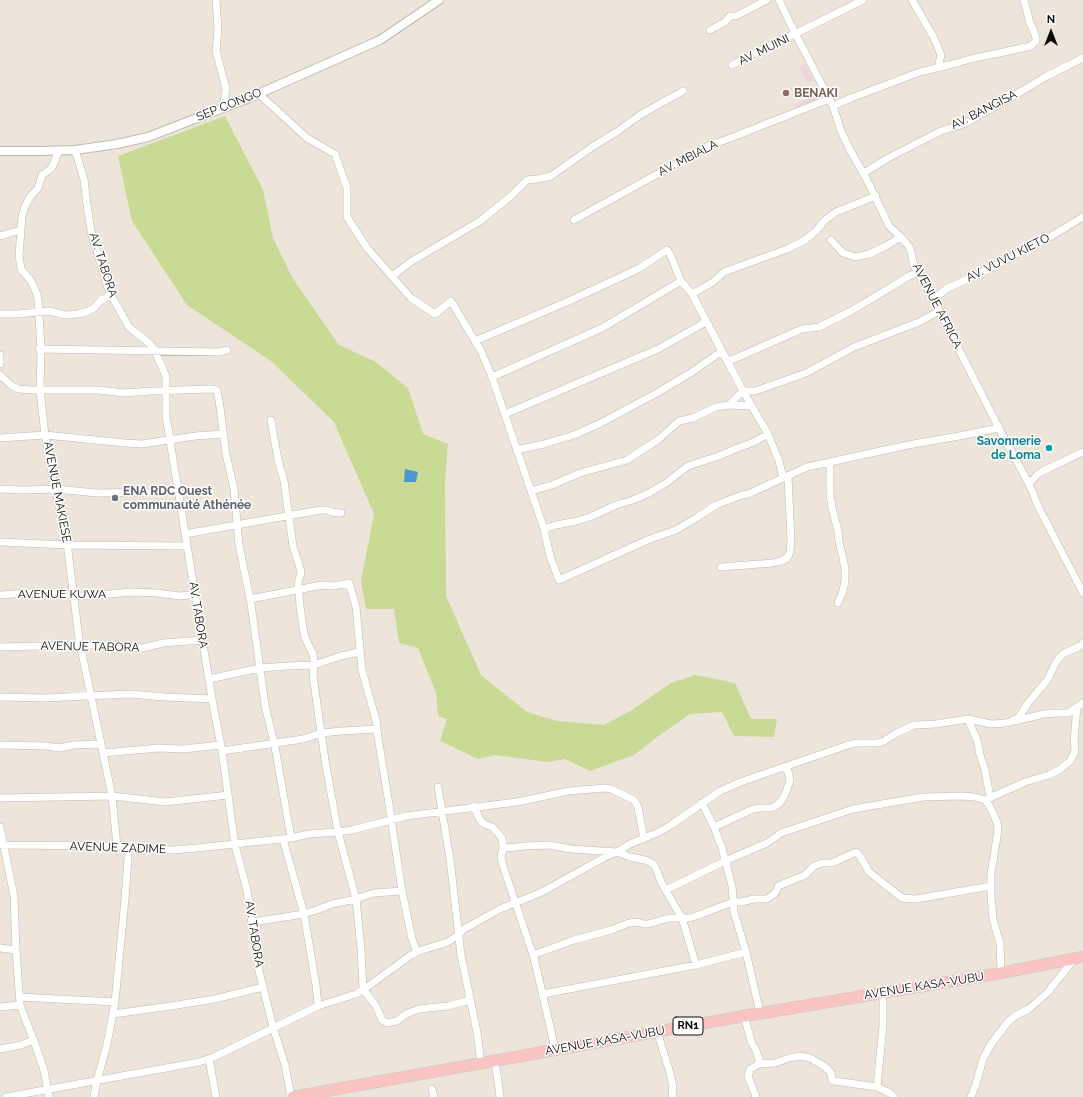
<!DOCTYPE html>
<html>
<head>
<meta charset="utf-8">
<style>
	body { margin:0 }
	#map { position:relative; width:1083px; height:1097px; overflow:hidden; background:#ede5da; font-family:Raleway,sans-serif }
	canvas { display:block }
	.north { position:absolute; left:1031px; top:12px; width:40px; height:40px; -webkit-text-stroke:3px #fff; paint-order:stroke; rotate:0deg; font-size:11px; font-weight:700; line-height:16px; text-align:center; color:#0e0c08 }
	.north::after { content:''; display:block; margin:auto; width:14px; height:18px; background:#0e0c08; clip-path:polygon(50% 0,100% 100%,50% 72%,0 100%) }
</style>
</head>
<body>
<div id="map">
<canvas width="1083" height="1097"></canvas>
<div class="north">N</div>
</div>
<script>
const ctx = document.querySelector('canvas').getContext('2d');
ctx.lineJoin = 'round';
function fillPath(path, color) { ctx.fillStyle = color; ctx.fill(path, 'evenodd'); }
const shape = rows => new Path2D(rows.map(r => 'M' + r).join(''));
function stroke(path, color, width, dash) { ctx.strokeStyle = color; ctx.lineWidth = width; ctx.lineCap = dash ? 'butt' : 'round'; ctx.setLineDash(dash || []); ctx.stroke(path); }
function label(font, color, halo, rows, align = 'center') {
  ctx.font = font + ' Raleway,sans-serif'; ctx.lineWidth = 3; ctx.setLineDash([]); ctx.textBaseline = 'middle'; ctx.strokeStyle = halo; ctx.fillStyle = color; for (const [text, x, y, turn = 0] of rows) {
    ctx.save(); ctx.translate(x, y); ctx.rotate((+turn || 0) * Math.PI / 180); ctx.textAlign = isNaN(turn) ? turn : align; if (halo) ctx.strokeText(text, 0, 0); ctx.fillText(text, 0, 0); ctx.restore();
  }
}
fillPath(shape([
	[805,64,813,79,808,83,799,68],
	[822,93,825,98,797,109,795,104]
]), '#eed4db');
fillPath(shape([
	[225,116,263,190,273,238,293,279,339,345,376,362,408,388,423,434,448,444,445,482,446,596,481,675,527,712,557,721,604,725,632,710,671,683,695,675,735,683,751,719,777,719,774,737,734,736,722,712,690,714,657,737,634,755,590,771,565,759,548,762,495,755,478,759,440,741,447,719,438,716,436,693,418,648,399,643,394,609,366,609,361,581,374,514,334,422,271,361,187,305,132,221,118,156]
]), '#c8da93');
fillPath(shape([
	[405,469,418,472,416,482,404,482]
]), '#4b98cc');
const minor = shape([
	[216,0,218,29,216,51,226,89,223,108],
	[779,0,793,29,833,106,841,131,849,148,867,180,889,226,901,237,910,248,914,266,929,291,1002,434,1029,484,1039,508,1083,593],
	[912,0,934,38,941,55,938,68],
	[710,30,725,22,730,16,736,16,767,0],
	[732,65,863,0],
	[259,94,307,138,335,154,347,188,347,217,367,248,411,298,435,314,451,301,481,351,492,377,544,529,550,556,559,580,650,539,676,530,696,518,716,505,742,495,748,494,807,467,908,445,959,436,999,428],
	[833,106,851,98,920,72,957,63,970,59,1004,52,1031,46,1036,41,1036,37,1030,23,1024,0],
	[59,150,52,168,42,175,38,188,30,197,26,204,22,216,19,255,21,269,31,281,37,294,38,300,41,348,40,390,45,435,55,489,66,534,79,639,112,796,117,846],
	[75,150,84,179,87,205,91,231,107,285,111,295,129,327,150,344,154,349,166,376,166,416,212,699,222,751,235,845,247,890,259,971,273,1027,285,1065,291,1097],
	[864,173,888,158,941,131,966,123,1005,101,1047,76,1083,58],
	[574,220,710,145,728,139,829,99],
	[0,236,21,230],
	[831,240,843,253,855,257,869,254,884,247,901,237],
	[392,276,412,261,480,221,511,196,527,180,537,179,551,176,592,147,618,131,640,115,683,91],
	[692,294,713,282,724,272,787,249,805,240,816,231,824,221,836,212,876,196],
	[933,300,946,289,993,267,1026,249,1043,241,1083,217],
	[0,314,18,314,49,311,65,315,78,314,89,311,95,307,101,300,111,295],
	[475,341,569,301,638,269,667,250,670,254,681,281,692,294,743,391,768,434,779,461,783,478],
	[39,349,219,352,227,350],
	[0,355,0,364],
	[727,362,802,329,819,327,851,311,893,286,907,277,918,272],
	[0,375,12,386,18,389,33,390,98,390,124,393,151,391,211,389,216,390,217,391,219,400,226,454,234,489,239,545,251,604,265,705,275,747,291,838],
	[492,377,602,328,681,281],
	[729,405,751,406],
	[505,414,658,349,706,322],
	[271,420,278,460,284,481,293,546,300,568,301,573,298,583,300,606,304,634,306,640,313,654,314,661,313,676,325,760,338,832,356,899,361,949,363,989,376,1006,382,1020,387,1023,397,1021,406,1014,419,1009,448,1006,470,1000],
	[0,438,45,435,125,443,142,444,195,436,223,434],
	[516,450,544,444,574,435,599,424,655,394,692,372,722,351],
	[830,463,830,494,832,508,838,531,839,542,843,558,845,569,845,581,843,591,838,603],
	[1029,484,1037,475,1043,471,1083,452],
	[0,489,23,490,55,489,98,493,156,492,178,490],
	[531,491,552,485,580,473,627,460,659,439,679,421,693,418,716,407,729,405,743,391,755,391,806,373,854,347,919,322,939,311],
	[544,529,556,525,573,522,590,517,616,505,633,500,649,493,666,483,688,466,703,461,719,456,735,449,754,442,768,434],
	[185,534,321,510,327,510,331,512,341,513],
	[0,542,68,545,187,546],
	[721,567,773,563,781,561,787,558,790,552,791,541,788,476],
	[0,595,40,592,61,592,74,596,91,596,130,592,157,593,180,596,189,595,195,593],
	[250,599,322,585,333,586,349,583,356,607,362,670,377,724,377,731,388,798,402,891,412,939,417,952],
	[0,647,80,645,112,645,143,648,163,643,202,640],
	[209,679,260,668,287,666,314,665,341,656,359,652],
	[0,697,45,698,130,694,165,697,212,699],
	[968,719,977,740,980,755,985,770,989,792,991,797],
	[1013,720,1017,719,1021,714,1028,703,1048,679,1055,664,1059,658,1063,654,1082,645,1083,643],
	[0,745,46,746,60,748,73,745,101,744],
	[222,751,303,739,321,733,342,731,377,729],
	[103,753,159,748,183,749,220,745],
	[438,787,450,859,461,955,477,1032,481,1063],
	[0,798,112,796,165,802,228,795],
	[985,800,1025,782,1049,775,1059,770,1070,761,1074,754,1075,749,1074,741,1077,707],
	[702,803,714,827,722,848,732,886,734,912,746,952,760,1013],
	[474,806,480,820,484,824,492,827,497,832,502,838,503,847,501,857,503,866,534,958,551,1031,555,1050],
	[0,827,14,896,16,950,20,1005,35,1044,44,1070,49,1097],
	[714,827,753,809,760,808,770,808,774,807,777,805,782,800,786,792,790,780,788,771,783,767],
	[283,839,304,914,316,985,318,1006],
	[0,845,117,846,149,850,172,850,197,848,291,838,309,834,338,832,352,830,406,816,517,802,569,791,605,788,611,789,634,800,638,807,644,839],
	[503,847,507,848,525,846,549,845,571,849,617,852,630,857,645,860,652,863,655,866,662,884,682,918,696,965],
	[666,890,725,861,767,843,781,833,853,809,923,797,960,796,975,797,985,800,989,805,996,820,998,827,997,837,991,873,991,895,993,919,1000,944,1001,973],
	[252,922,304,914,319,909,332,904,356,899,374,893,402,891],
	[0,948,16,950],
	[533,955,574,940,611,930,629,923,637,922,644,924,648,924,669,918,689,918,696,916,733,902,741,902,754,899,767,899,774,894,777,890,778,886,805,875,814,866,822,863,832,863,856,852,860,856,869,872,902,898,916,899,991,886],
	[543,994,696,965,746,952],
	[19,997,115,1002],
	[0,1007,20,1005],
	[113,1014,171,1006,215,999,263,987],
	[744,1016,752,1044,755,1048,759,1059,759,1064],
	[657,1031,670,1073,673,1087,672,1093,673,1097],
	[0,1049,21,1045,34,1040],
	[209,1059,216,1097],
	[495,1060,500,1097],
	[877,1087,883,1025,883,992],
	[432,1089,434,1097],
	[6,1097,199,1062,214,1057,318,1006,356,994,367,987,411,955,419,951,448,942,458,935,464,929,500,909,542,892,607,856,617,852,630,844,659,832,671,825,720,791,743,781,848,745,856,743,877,743,882,742,897,733,914,725,936,724,968,719,991,724,1006,723,1044,714,1057,713,1068,713,1083,703],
	[94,1097,97,1081,107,1044,115,1002,125,899,128,859,128,848],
	[756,1097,748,1076,750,1069,759,1064,775,1063,789,1058,800,1056,810,1058,824,1066,831,1073,832,1080,834,1081,877,1087,890,1093,894,1097],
	[971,1097,976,1084,983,1059,991,1044,1008,1022,1015,1016,1029,1009,1048,992,1074,959]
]);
const tertiary = shape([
	[0,151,41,151,75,150,117,144,148,137,249,98,380,40,439,0]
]);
const trunk = shape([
	[293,1097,744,1016,1001,973,1083,957]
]);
stroke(minor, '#bfb8ad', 8);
stroke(tertiary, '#bfb8ad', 10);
stroke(trunk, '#c5c5c4', 12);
stroke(minor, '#fff', 7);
stroke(tertiary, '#fff', 8);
stroke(trunk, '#fac4c2', 11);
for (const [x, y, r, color] of [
	[786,93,4,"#8d6e63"],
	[1049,448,4,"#0f9aa8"],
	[115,498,4,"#6b7280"]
]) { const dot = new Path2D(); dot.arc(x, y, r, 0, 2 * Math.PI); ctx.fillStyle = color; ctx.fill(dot); stroke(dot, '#fff', 1.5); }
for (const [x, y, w] of [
	[688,1026,30]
]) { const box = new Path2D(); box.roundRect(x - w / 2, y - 9, w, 18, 3); ctx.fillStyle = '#fff'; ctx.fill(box); stroke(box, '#0e0c08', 1); }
label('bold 11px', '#0e0c08', null, [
	["RN1",688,1026]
]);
label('12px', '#0e0c08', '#fff', [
	["AV. MUINI",764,50,-26],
	["SEP CONGO",229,105,-22],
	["AV. BANGISA",984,110,-27],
	["AV. MBIALA",688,158,-27],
	["AV. VUVU KIETO",1008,258,-27],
	["AV. TABORA",103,265,72],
	["AVENUE AFRICA",937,306,63],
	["AVENUE MAKIESE",57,492,79],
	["AVENUE KUWA",62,594],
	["AV. TABORA",198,615,81],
	["AVENUE TABORA",90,647,1],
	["AVENUE ZADIME",118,848,2],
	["AV. TABORA",254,934,81],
	["AVENUE KASA-VUBU",924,986,-9],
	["AVENUE KASA-VUBU",605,1041,-10]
]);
label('bold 12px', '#785e54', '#fff', [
	["BENAKI",794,93]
], 'left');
label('bold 12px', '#0d838f', '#fff', [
	["Savonnerie",1041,441],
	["de Loma",1041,455]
], 'right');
label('bold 12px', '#5b616d', '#fff', [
	["ENA RDC Ouest",123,491],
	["communauté Athénée",123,505]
], 'left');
</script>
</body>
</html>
